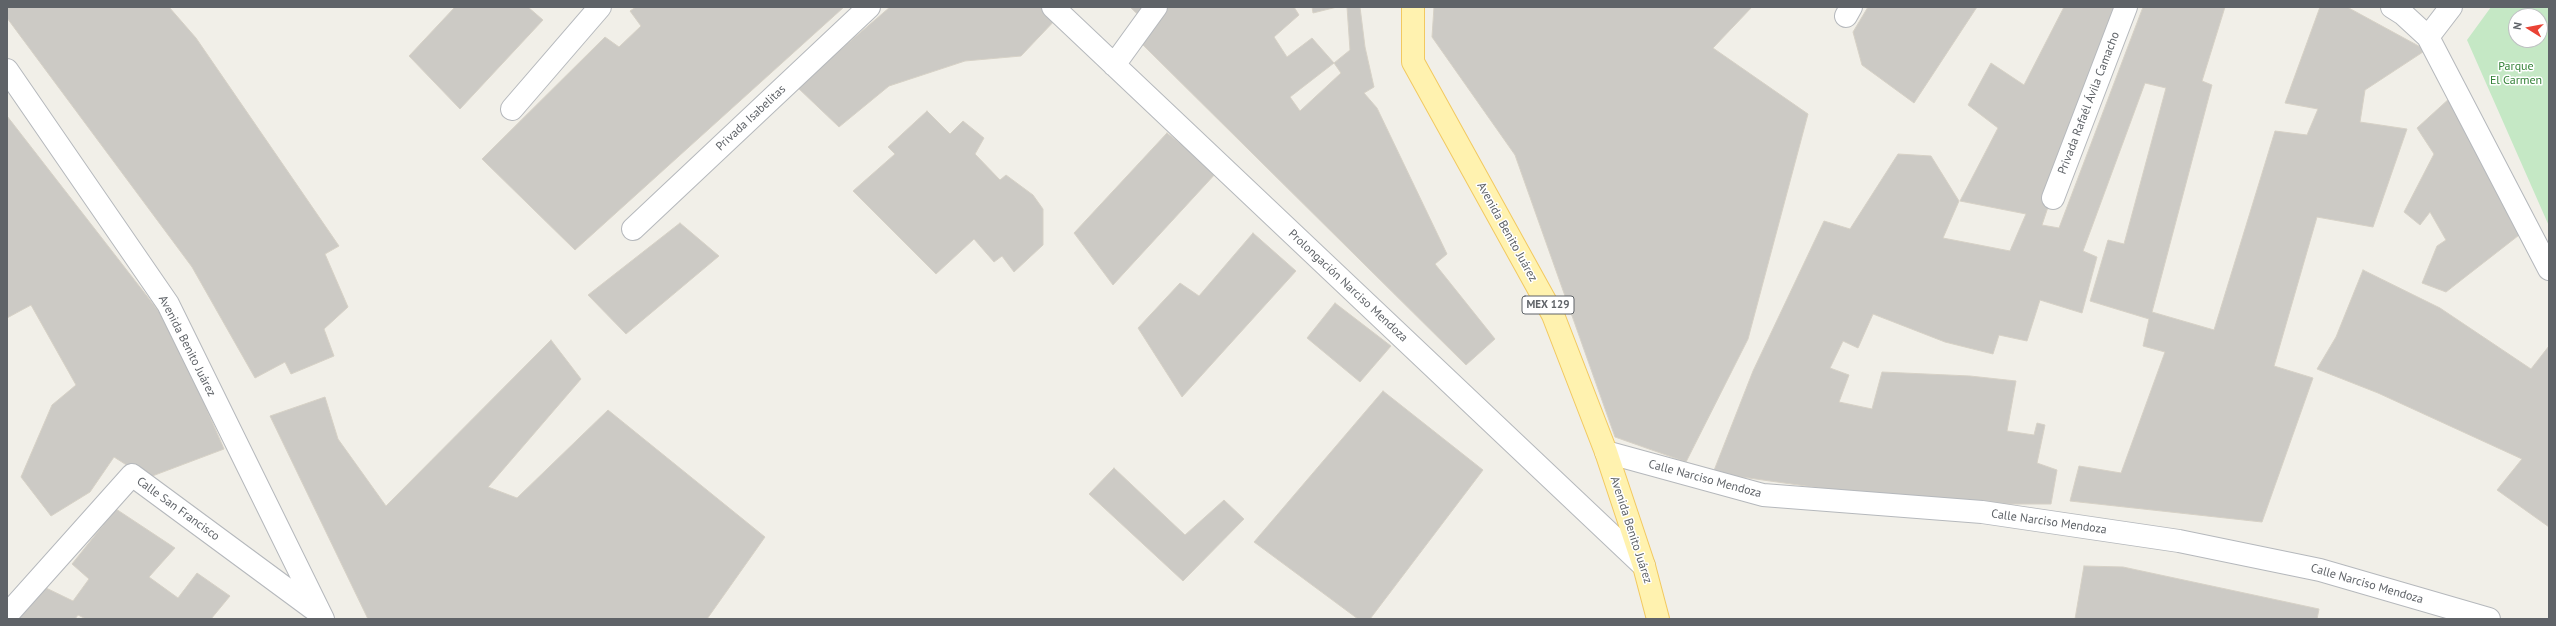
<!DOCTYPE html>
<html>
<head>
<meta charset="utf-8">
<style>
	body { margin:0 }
	#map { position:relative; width:2556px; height:626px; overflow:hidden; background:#f1efe8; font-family:"PT Sans",sans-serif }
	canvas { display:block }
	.frame { position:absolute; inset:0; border:8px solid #5f6368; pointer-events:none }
	.north { position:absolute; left:2508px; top:8px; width:40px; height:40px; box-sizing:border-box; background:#fff; border:1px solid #bfc1c3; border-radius:50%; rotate:281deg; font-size:11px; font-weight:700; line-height:16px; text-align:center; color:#5f6368 }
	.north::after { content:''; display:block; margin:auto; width:14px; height:18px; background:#ea4335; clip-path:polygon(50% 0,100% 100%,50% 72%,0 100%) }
</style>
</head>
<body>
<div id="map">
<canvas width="2556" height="626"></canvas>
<div class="frame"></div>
<div class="north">N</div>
</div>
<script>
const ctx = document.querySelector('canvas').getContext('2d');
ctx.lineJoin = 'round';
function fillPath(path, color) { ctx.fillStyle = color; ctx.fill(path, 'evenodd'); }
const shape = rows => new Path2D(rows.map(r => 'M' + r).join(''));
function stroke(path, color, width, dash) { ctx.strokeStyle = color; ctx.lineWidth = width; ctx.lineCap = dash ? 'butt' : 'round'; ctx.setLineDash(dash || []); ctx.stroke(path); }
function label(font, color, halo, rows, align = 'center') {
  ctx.font = font + ' "PT Sans",sans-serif'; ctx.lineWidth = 3; ctx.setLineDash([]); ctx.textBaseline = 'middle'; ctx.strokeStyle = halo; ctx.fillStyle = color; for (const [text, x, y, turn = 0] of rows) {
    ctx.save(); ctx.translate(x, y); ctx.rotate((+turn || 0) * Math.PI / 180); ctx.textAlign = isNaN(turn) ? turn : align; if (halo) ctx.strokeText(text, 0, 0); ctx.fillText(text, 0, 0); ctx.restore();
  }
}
fillPath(shape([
	[2491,7,2549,7,2549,226,2467,40],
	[2516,16,2540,16,2540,40,2516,40]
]), '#c5e8c5');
const building = shape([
	[7,7,169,7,196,38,339,246,325,254,348,307,324,329,334,356,291,374,285,362,255,378,192,267,7,18,7,7],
	[455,7,528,7,543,20,460,109,409,56,455,7],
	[636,7,844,7,575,250,482,159,605,37,619,47,641,26,630,11,636,7],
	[890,7,1047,7,1058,17,1021,56,965,61,889,86,839,127,797,87,890,7],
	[1130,7,1294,7,1299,15,1274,37,1287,57,1312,38,1334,63,1350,50,1347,7,1360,7,1365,47,1374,87,1364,93,1377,108,1447,254,1435,264,1495,339,1466,365,1141,43,1153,29,1130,7],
	[1334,63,1341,73,1300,111,1290,97,1334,63],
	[1312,7,1337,7,1313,13,1312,7],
	[1434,7,1752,7,1713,48,1808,114,1748,339,1686,462,1615,437,1515,155,1432,37,1434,7],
	[1868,7,1977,7,1914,103,1862,65,1853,32,1868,7],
	[2064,7,2118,7,2104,40,2042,225,2059,228,2143,7,2225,7,2202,81,2212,85,2152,312,2214,330,2275,131,2307,135,2318,109,2285,103,2320,7,2347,7,2426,50,2365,90,2360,122,2407,129,2373,227,2317,217,2274,366,2313,378,2262,522,2070,501,2079,466,2121,473,2165,352,2143,346,2149,319,2090,301,2108,240,2124,244,2166,88,2145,83,2083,251,2097,257,2082,313,2040,300,2027,341,1999,335,1993,354,1945,342,1873,314,1858,348,1843,341,1830,368,1849,375,1839,402,1872,409,1882,372,1970,376,2016,381,2007,431,2034,435,2037,423,2045,425,2037,463,2057,470,2051,504,1934,504,1713,473,1753,371,1824,221,1850,229,1898,154,1931,156,1959,201,1943,238,2010,251,2026,214,1960,201,1998,128,1968,105,1991,63,2024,85,2064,7],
	[2451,97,2523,232,2446,292,2422,283,2437,246,2446,240,2430,212,2420,225,2404,212,2434,154,2417,128,2451,97],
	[927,111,950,134,963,121,984,138,975,154,1000,180,1006,175,1033,195,1043,209,1043,245,1014,272,1002,256,994,262,974,239,936,274,853,191,895,154,888,147,927,111],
	[7,116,171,327,224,449,147,478,114,457,90,492,51,516,21,477,52,405,76,385,31,305,7,318,7,116],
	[1167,133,1217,172,1113,285,1074,233,1167,133],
	[680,223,719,256,626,334,588,295,680,223],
	[1253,233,1296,271,1182,397,1138,328,1180,283,1199,296,1253,233],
	[2363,270,2440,308,2531,369,2549,346,2549,527,2497,490,2522,459,2378,393,2317,369,2336,337,2363,270],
	[1335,303,1391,346,1360,382,1307,338,1335,303],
	[551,340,581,379,488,487,517,498,608,410,765,537,707,619,368,619,270,416,325,397,338,439,386,506,551,340],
	[1383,391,1483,470,1370,619,1358,619,1254,542,1383,391],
	[1114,468,1185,535,1224,500,1244,519,1183,581,1089,494,1114,468],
	[116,509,175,548,149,577,178,598,197,573,230,596,211,619,86,619,78,615,75,619,17,619,42,586,73,601,89,579,72,564,116,509],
	[2084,566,2123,567,2319,609,2317,619,2075,619,2084,566]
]);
fillPath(building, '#cccac5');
stroke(building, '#d6d1c6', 1);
const minor = shape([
	[1053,7,1644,566],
	[2392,7,2403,14,2428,37,2549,269],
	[1846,16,1851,7],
	[2428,37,2451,7],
	[1114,65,1156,7],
	[7,70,168,304,323,619],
	[512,109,600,7],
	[2053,198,2126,7],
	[633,229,869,7],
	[1606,452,1763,495,1982,512,2179,541,2320,570,2489,619],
	[7,615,132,475,315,610]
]);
const primary = shape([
	[1413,7,1413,62,1553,315,1606,452,1644,566,1658,619]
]);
stroke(minor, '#b5b8bc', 24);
stroke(primary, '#f2c960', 24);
stroke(minor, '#fff', 22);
stroke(primary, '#fff2af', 22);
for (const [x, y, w] of [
	[1548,305,52]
]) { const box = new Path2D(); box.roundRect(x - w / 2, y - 9, w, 18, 3); ctx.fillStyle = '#fff'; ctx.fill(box); stroke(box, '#5f6368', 1); }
label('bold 11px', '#5f6368', null, [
	["MEX 129",1548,305]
]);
label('12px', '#348238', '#fff', [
	["Parque",2516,67],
	["El Carmen",2516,81]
]);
label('12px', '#5f6368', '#fff', [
	["Privada Rafaél Ávila Camacho",2089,103,-69],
	["Privada Isabelitas",751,118,-43],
	["Avenida Benito Juárez",1507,232,61],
	["Prolongación Narciso Mendoza",1348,286,43],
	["Avenida Benito Juárez",187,346,63],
	["Calle Narciso Mendoza",1705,479,15],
	["Calle San Francisco",178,509,36],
	["Calle Narciso Mendoza",2049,522,8],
	["Avenida Benito Juárez",1631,530,72],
	["Calle Narciso Mendoza",2367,584,16]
]);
</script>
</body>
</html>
